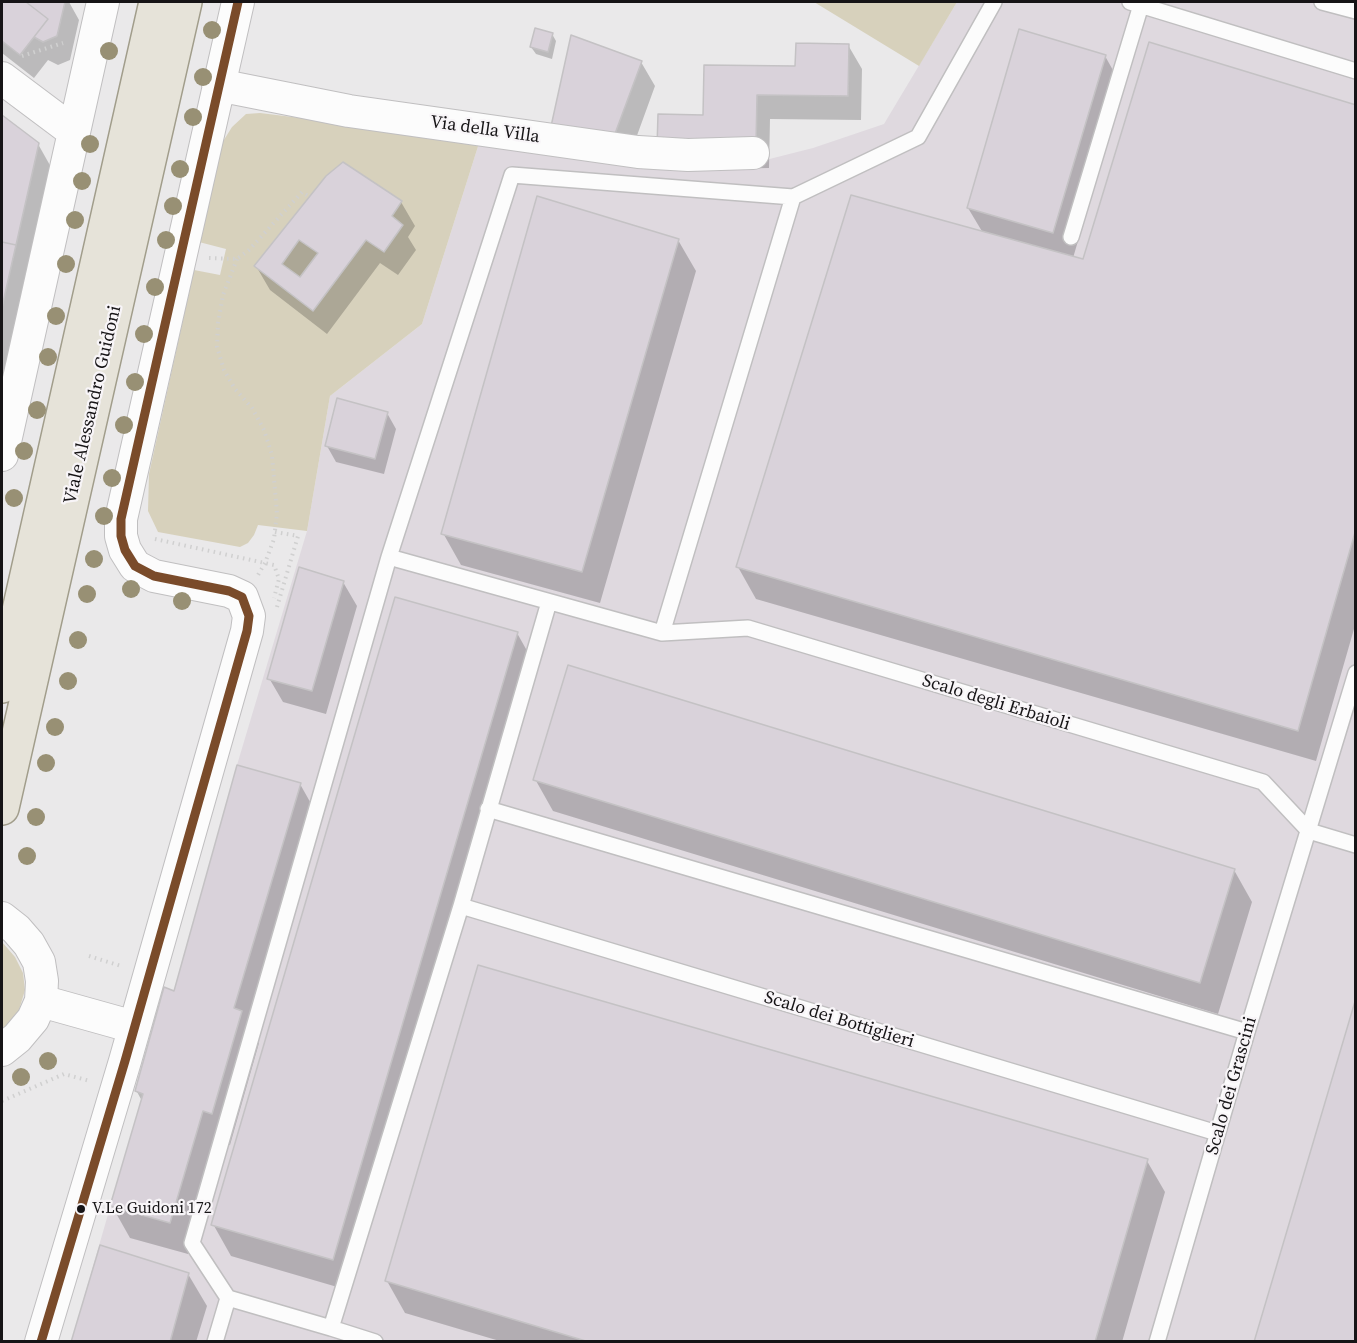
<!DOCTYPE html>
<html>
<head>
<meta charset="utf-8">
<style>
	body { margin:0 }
	#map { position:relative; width:1357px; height:1343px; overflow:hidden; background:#eae9ea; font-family:"Source Serif 4",serif }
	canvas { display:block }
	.frame { position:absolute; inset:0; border:3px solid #161416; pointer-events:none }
</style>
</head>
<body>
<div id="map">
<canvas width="1357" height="1343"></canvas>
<div class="frame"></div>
</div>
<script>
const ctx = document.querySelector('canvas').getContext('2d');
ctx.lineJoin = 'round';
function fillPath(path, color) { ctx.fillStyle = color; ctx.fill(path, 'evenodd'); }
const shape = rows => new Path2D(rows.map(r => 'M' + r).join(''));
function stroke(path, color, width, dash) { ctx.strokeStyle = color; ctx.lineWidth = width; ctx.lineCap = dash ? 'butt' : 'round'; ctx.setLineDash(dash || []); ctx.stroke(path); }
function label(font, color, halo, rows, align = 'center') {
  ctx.font = font + ' "Source Serif 4",serif'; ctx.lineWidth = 4.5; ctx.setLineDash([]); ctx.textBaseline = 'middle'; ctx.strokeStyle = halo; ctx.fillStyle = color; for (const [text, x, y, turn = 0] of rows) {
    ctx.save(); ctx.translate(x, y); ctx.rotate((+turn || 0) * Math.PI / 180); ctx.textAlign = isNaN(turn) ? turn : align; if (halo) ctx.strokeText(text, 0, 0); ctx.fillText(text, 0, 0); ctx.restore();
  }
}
fillPath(shape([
	[957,2,1355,2,1355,1341,71,1342,143,1094,135,1091,164,987,174,990,237,765,307,531,330,396,422,324,480,140,605,162,726,170,813,148,884,124]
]), '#dfd9df');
fillPath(shape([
	[814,2,957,2,919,66],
	[260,113,480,140,422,324,330,396,307,531,258,525,254,535,248,543,240,547,158,532,148,511,149,474,194,270,220,275,226,249,199,242,222,143,232,127,246,114],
	[2,942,15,957,23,973,25,990,19,1010,9,1026,2,1033]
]), '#d7d1bc');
fillPath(shape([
	[2,2,69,2,79,20,70,60,58,65,48,60,34,78,2,53],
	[552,34,556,41,552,59,536,54,531,47],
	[572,37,641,62,655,86,627,163],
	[848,45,862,69,861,120,770,119,769,168,673,170,659,146,797,68],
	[1105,56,1123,88,1073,258,1084,261,1356,107,1356,622,1316,761,756,599,738,567,983,233,968,208],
	[2,117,38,144,56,176,2,387],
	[327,177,401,202,415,226,408,237,416,250,398,275,380,263,327,334,270,290,256,266],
	[678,240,696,271,600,603,461,565,443,533],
	[387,413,396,429,384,474,336,462,327,446],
	[343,582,357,606,326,714,283,702,269,678],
	[517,633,535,665,351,1291,231,1256,213,1224],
	[535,779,1234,870,1252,902,1218,1014,553,811],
	[300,784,318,816,253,1033,259,1043,230,1145,220,1142,188,1254,130,1238,112,1206,142,1101,136,1090,175,993],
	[1147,1161,1165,1192,1122,1342,503,1342,405,1313,387,1281],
	[188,1274,207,1306,196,1342,72,1342]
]), '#0003');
const building = shape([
	[2,2,26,2,48,19,20,55,2,41,2,2],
	[26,2,65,2,57,36,43,42,34,37,48,19,26,2],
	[535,28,553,33,548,52,530,47,535,28],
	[1019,29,1106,55,1053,233,967,208,1019,29],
	[571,35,642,61,613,139,550,131,571,35],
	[1149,42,1356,105,1356,529,1298,731,736,567,851,195,1083,259,1149,42],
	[796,43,849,44,848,96,757,95,756,144,657,147,658,114,703,115,704,65,795,66,796,43],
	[2,115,39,143,16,245,2,242,2,115],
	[343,162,402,201,392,216,403,225,384,252,366,240,313,311,254,266,326,176,343,162],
	[299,240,318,253,300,277,282,264,299,240],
	[537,196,679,239,582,572,441,534,537,196],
	[2,242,16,245,2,307,2,242],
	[337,398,388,412,375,459,325,446,337,398],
	[299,567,344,581,312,691,267,679,299,567],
	[395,597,518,632,333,1260,211,1225,395,597],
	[568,665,1235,869,1200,983,533,780,568,665],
	[237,765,301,783,234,1008,242,1011,212,1114,203,1111,170,1223,110,1206,143,1094,135,1091,164,987,174,991,237,765],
	[478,965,1148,1159,1095,1342,589,1342,385,1281,478,965],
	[1356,998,1356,1342,1254,1342,1356,998],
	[100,1245,189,1273,170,1342,71,1342,100,1245]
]);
fillPath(building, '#d9d2da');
stroke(building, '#c4c2c4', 1.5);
const service = shape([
	[1130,2,1356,71],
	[1322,2,1356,11],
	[1071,237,1141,5],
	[389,557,512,175,793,197],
	[662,633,748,628,1263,782,1309,831,1356,845],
	[488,809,1247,1032],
	[461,906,1217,1133],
	[228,1298,331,1328,461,906,549,602],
	[331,1328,375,1342],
	[215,1342,228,1298,192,1243,389,557,662,633,793,197,918,137,994,2],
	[1157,1342,1247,1032,1356,673]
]);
const minor = shape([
	[2,78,74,132],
	[218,85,349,111,638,152,688,155,753,153],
	[2,455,103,2],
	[2,918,16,929,29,944,39,962,42,981,41,1001,33,1019,17,1038,2,1050],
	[41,1001,134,1027],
	[41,1342,125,1061,247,631,249,616,242,597,229,591,154,576,135,566,125,550,121,536,121,519,238,2]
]);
const primary = shape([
	[2,686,156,2],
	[2,808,185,2]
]);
stroke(service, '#c0bfc0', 18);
stroke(minor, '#c0bfc0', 34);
stroke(primary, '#a19d8b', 36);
stroke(shape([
	[22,56,63,43],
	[209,258,237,259,249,250,302,192,310,197],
	[237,259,223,295,218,323,217,347,224,370,235,389,252,408,264,430,272,455,277,513,274,539,265,563,258,575],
	[275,532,298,536,277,607],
	[155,539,274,565,279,579,274,598],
	[89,956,121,966],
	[2,1101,64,1074,90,1081]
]), '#d0d0d0', 4, [1.5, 4.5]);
stroke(service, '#fcfcfc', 15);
stroke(minor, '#fcfcfc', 32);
stroke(primary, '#e6e3d9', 33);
stroke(shape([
	[41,1342,125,1061,247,631,249,616,242,597,229,591,154,576,135,566,125,550,121,536,121,519,238,2]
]), '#7a4b2a', 9);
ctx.fillStyle = '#989074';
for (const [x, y] of [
	[212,30],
	[109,51],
	[203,77],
	[193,117],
	[90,144],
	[180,169],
	[82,181],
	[173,206],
	[75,220],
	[166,240],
	[66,264],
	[155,287],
	[56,316],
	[144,334],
	[48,357],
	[135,382],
	[37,410],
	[124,425],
	[24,451],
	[112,478],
	[14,498],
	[104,516],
	[94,559],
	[131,589],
	[87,594],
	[182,601],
	[78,640],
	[68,681],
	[55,727],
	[46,763],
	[36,817],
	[27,856],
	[48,1061],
	[21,1077]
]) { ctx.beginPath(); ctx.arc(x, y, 9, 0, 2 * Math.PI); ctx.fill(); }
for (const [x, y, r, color] of [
	[81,1209,5,"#161416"]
]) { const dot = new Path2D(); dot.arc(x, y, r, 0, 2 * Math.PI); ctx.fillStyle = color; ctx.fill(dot); stroke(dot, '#f8f5f8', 2); }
label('16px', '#161416', '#f8f5f8', [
	["V.Le Guidoni 172",92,1209]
], 'left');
label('18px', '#161416', '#f8f5f8', [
	["Via della Villa",485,130,8],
	["Viale Alessandro Guidoni",93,405,-77],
	["Scalo degli Erbaioli",996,703,17],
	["Scalo dei Bottiglieri",839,1020,17],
	["Scalo dei Grascini",1232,1086,-74]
]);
</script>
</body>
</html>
